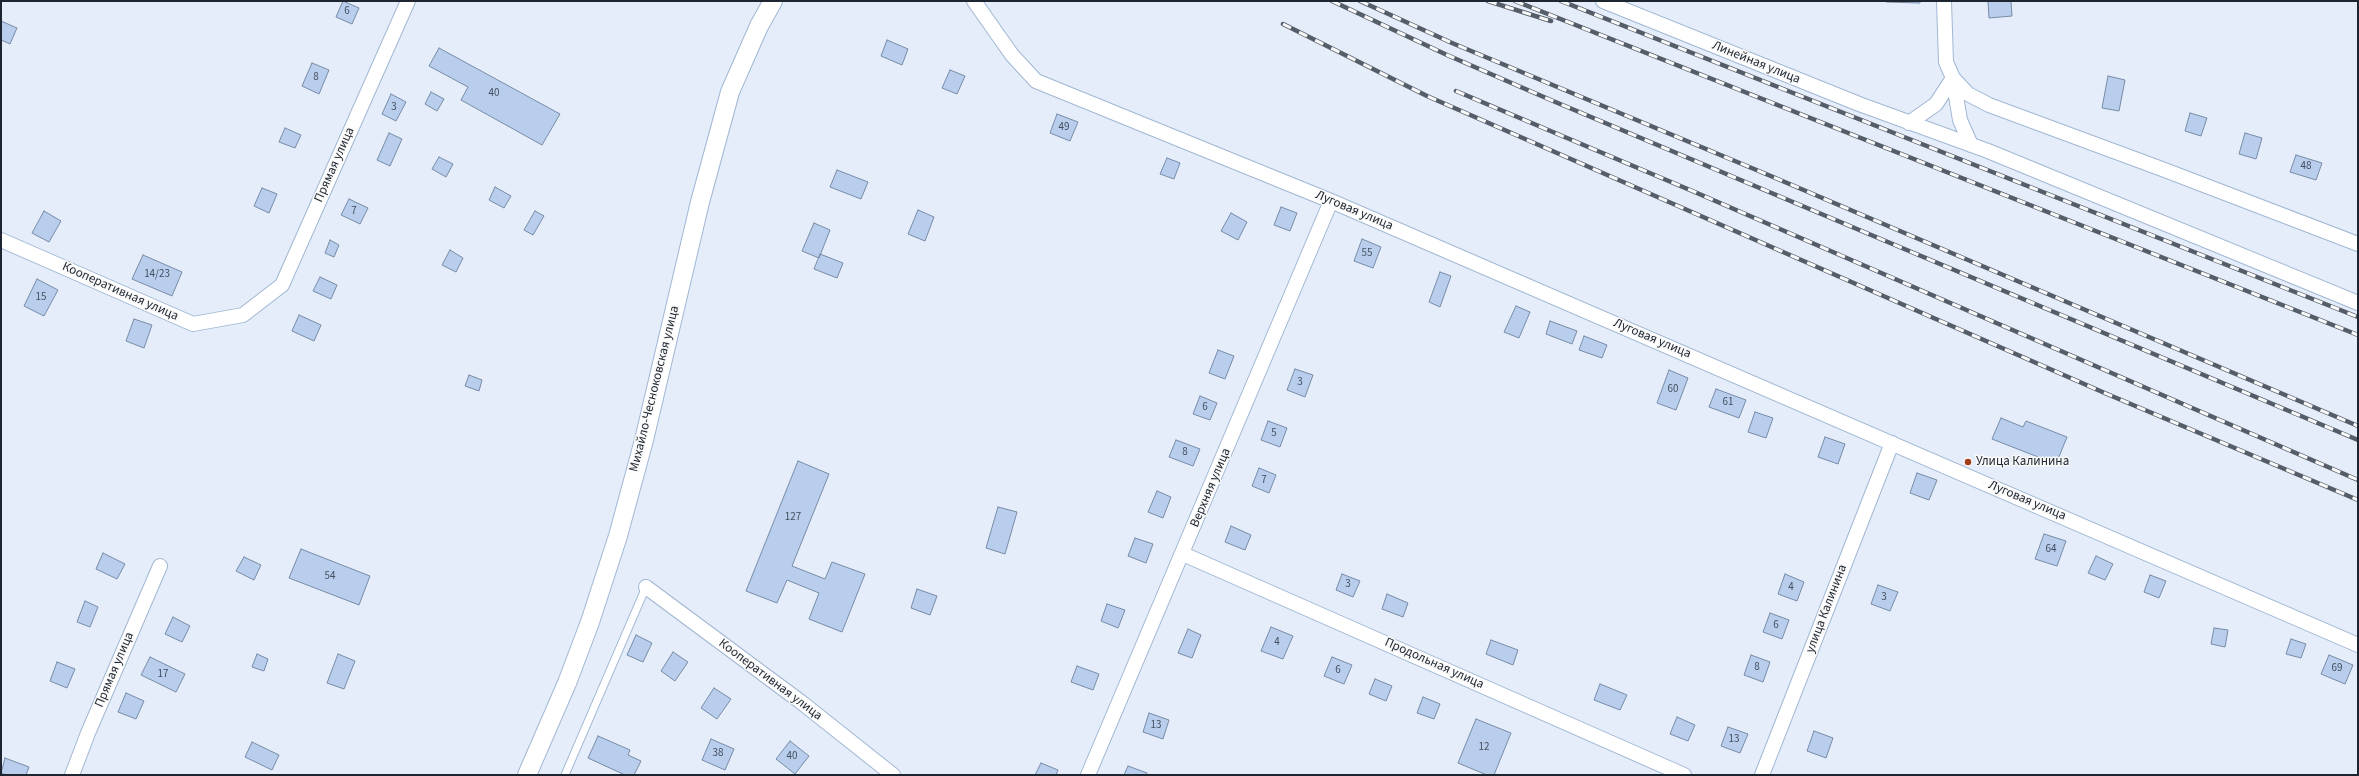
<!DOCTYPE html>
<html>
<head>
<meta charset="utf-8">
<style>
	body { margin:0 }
	#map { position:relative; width:2359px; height:776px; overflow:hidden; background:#e4edf9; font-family:"Source Sans 3",sans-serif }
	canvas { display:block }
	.frame { position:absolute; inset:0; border:2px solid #1d2530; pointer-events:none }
</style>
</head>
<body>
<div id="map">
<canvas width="2359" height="776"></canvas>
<div class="frame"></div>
</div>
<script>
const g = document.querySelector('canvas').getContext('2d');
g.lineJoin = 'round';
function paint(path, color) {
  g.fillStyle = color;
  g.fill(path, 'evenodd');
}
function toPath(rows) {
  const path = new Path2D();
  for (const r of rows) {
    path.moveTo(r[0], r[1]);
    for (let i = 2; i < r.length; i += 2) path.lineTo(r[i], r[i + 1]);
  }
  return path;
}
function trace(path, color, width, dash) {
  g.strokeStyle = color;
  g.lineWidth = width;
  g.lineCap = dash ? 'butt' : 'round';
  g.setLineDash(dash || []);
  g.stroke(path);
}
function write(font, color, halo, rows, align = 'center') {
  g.font = font + ' "Source Sans 3",sans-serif';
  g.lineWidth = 3;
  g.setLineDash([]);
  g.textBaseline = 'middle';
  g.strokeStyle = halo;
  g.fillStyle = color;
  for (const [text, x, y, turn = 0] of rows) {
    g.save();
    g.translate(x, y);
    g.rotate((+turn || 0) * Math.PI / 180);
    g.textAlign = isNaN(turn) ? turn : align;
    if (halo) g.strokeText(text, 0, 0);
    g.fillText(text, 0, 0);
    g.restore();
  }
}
const building = toPath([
	[343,1,359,8,352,24,336,17,343,1],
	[1886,1,1920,1,1920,3,1886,2,1886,1],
	[1988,1,2011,1,2012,16,1989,18,1988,1],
	[1,21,17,28,10,44,1,40,1,21],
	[887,40,908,49,902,65,881,56,887,40],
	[439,48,560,114,542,145,461,100,468,87,429,66,439,48],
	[312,63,329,70,319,94,302,86,312,63],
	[950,70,965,76,957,94,942,88,950,70],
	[2108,76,2125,80,2119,111,2102,108,2108,76],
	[431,92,444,99,437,111,425,104,431,92],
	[391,94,406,102,396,121,382,114,391,94],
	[2190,113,2207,118,2201,136,2185,131,2190,113],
	[1057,114,1078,122,1070,141,1050,133,1057,114],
	[285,128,301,135,295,148,279,142,285,128],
	[389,133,402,139,390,166,377,160,389,133],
	[2245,133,2262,138,2256,159,2239,154,2245,133],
	[2296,155,2322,163,2316,180,2290,172,2296,155],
	[439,157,453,164,446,177,432,169,439,157],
	[1167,158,1180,163,1174,179,1160,174,1167,158],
	[837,170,868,182,861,199,830,187,837,170],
	[495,187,511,196,504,208,489,200,495,187],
	[262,188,277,194,269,213,254,206,262,188],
	[349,199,368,208,360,224,341,215,349,199],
	[1281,207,1297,213,1290,231,1274,225,1281,207],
	[918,210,934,217,925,241,908,234,918,210],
	[44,211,61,221,49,242,32,233,44,211],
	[535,211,544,216,533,235,524,230,535,211],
	[1231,213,1247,222,1238,240,1221,231,1231,213],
	[814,223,830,230,819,258,802,251,814,223],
	[1362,239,1381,247,1373,268,1354,261,1362,239],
	[330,240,339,245,334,257,325,253,330,240],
	[450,250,463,258,456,272,442,265,450,250],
	[820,254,843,263,837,278,814,269,820,254],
	[143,255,182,272,172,296,132,279,143,255],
	[1440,272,1451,276,1440,307,1429,302,1440,272],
	[320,277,337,285,331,299,313,291,320,277],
	[37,279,58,290,44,316,24,306,37,279],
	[1516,306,1530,312,1519,338,1504,332,1516,306],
	[299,315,321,325,314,341,292,331,299,315],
	[134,319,152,325,144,348,126,341,134,319],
	[1550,321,1577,331,1572,344,1546,334,1550,321],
	[1584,336,1607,345,1602,358,1579,350,1584,336],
	[1218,350,1234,356,1225,379,1209,373,1218,350],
	[1295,369,1313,375,1305,397,1287,390,1295,369],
	[1669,370,1688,378,1676,410,1657,403,1669,370],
	[469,375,482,380,479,391,465,386,469,375],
	[1716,389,1746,400,1739,418,1709,407,1716,389],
	[1200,396,1217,403,1210,420,1193,414,1200,396],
	[1755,412,1773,418,1766,438,1748,432,1755,412],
	[2001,418,2023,427,2026,421,2067,437,2056,464,1992,439,2001,418],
	[1268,421,1287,428,1280,447,1261,440,1268,421],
	[1825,437,1845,444,1838,464,1818,457,1825,437],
	[1176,440,1200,449,1193,466,1169,457,1176,440],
	[798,461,829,474,792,566,825,579,832,562,865,574,842,632,809,619,819,593,787,580,777,603,746,591,798,461],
	[1259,468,1276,475,1269,493,1252,486,1259,468],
	[1917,473,1937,480,1929,500,1910,493,1917,473],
	[1157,491,1171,497,1163,518,1148,512,1157,491],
	[998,507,1017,512,1005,554,986,548,998,507],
	[1231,526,1251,535,1245,550,1225,542,1231,526],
	[2044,534,2066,541,2057,566,2035,559,2044,534],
	[1135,538,1153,544,1146,563,1128,556,1135,538],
	[301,549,370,576,359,605,289,578,301,549],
	[103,553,125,564,117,579,96,569,103,553],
	[2096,556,2113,564,2105,580,2088,573,2096,556],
	[244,557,261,565,254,580,236,571,244,557],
	[1342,574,1360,581,1353,597,1336,590,1342,574],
	[1785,574,1804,582,1797,601,1778,594,1785,574],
	[2150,575,2166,581,2159,598,2144,592,2150,575],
	[1878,585,1898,592,1890,611,1871,604,1878,585],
	[917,589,937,596,930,615,911,608,917,589],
	[1387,594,1408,603,1403,617,1382,609,1387,594],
	[85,601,98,607,90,627,77,622,85,601],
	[1107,604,1125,610,1118,628,1101,621,1107,604],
	[1770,613,1789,620,1782,639,1763,632,1770,613],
	[173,617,190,626,182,642,165,634,173,617],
	[1271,627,1293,636,1283,659,1261,651,1271,627],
	[2214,628,2228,630,2225,647,2211,644,2214,628],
	[1188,629,1201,635,1192,658,1178,653,1188,629],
	[636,635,652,643,643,662,627,655,636,635],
	[2291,639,2306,644,2301,658,2286,654,2291,639],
	[1491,640,1518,650,1513,665,1486,654,1491,640],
	[673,652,688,662,675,681,661,671,673,652],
	[257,654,268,659,264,671,252,667,257,654],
	[338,654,355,661,344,689,327,683,338,654],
	[1751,655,1770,662,1763,682,1744,675,1751,655],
	[2329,655,2353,665,2345,684,2321,674,2329,655],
	[150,657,185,674,176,692,141,675,150,657],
	[1332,657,1352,665,1344,684,1324,676,1332,657],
	[57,662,75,669,67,688,50,681,57,662],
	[1077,666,1099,674,1093,690,1071,682,1077,666],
	[1375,679,1392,686,1386,701,1369,694,1375,679],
	[1600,684,1627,695,1620,710,1594,700,1600,684],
	[714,688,731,699,717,719,701,708,714,688],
	[126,693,144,701,136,719,118,712,126,693],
	[1423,697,1440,704,1434,719,1417,713,1423,697],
	[1149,713,1169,720,1163,739,1143,732,1149,713],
	[1677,717,1695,725,1688,741,1670,734,1677,717],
	[1476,719,1511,733,1494,775,1487,775,1458,763,1476,719],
	[1728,727,1748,734,1740,753,1721,746,1728,727],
	[1814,731,1833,738,1826,758,1807,751,1814,731],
	[598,736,630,750,628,755,641,761,634,775,625,775,588,758,598,736],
	[711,739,734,749,725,770,702,760,711,739],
	[790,741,809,756,795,774,776,759,790,741],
	[252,742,279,755,272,770,245,757,252,742],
	[5,758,29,767,26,775,6,775,1,773,5,758],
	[1041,763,1058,770,1056,775,1035,775,1041,763],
	[1128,766,1147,773,1147,775,1124,775,1128,766]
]);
paint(building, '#b8ceec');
trace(building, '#778ba7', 1);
const service = toPath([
	[565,775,646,587]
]);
const minor = toPath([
	[974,1,1012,55,1036,81,1331,201,2358,645],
	[1603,1,1859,104,1988,151,2358,303],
	[1944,1,1946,62,1953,78,1968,94,1989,105,2162,169,2358,244],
	[1953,78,1960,120,1971,145],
	[1909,123,1936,104,1953,78],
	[1,240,193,324,243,315,282,285,408,1],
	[1183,554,1684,775],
	[646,587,801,702,893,775],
	[72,775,88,733,160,566],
	[1088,775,1331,201],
	[1762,775,1892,443]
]);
const tertiary = toPath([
	[527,775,567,683,590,622,618,536,644,440,700,202,730,92,759,26,773,1]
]);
trace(service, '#a1b7d4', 9);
trace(minor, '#a1b7d4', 16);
trace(tertiary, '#a1b7d4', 20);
trace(service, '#fff', 7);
trace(minor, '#fff', 14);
trace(tertiary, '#fff', 18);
const rail = toPath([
	[1332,1,1447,55,1553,101,2358,440],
	[1360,1,1452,43,1766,174,2358,426],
	[1488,1,1551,21],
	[1515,1,2358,335],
	[1561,1,2358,317],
	[1283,24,1427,96,2107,394,2358,500],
	[1456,91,1697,193,2358,480]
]);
trace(rail, '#545d68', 4.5);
trace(rail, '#f9f9f9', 3, [9]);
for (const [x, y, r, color] of [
	[1968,462,4,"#a43d1a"]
]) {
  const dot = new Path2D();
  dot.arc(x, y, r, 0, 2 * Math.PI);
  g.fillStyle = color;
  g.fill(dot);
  trace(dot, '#f9f9f9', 1.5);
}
write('11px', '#444f5f', null, [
	["6",347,12],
	["8",316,78],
	["40",494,94],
	["3",394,108],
	["49",1064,128],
	["48",2306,167],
	["7",354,212],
	["55",1367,254],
	["14/23",157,275],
	["15",41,298],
	["3",1300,383],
	["60",1673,390],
	["61",1728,403],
	["6",1205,408],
	["5",1274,434],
	["8",1185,453],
	["7",1264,481],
	["127",793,518],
	["64",2051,550],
	["54",330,577],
	["3",1348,585],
	["4",1791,588],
	["3",1884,598],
	["6",1776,626],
	["4",1277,643],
	["8",1757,668],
	["69",2337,669],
	["6",1338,671],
	["17",163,675],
	["13",1156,726],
	["13",1734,740],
	["12",1484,748],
	["38",718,754],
	["40",792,757]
]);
write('13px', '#1d2530', '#f9f9f9', [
	["Линейная улица",1756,63,22],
	["Прямая улица",335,165,-66],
	["Луговая улица",1354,211,23],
	["Кооперативная улица",120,292,24],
	["Луговая улица",1652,339,23],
	["Михайло-Чесноковская улица",655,389,-76],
	["Верхняя улица",1211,488,-67],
	["Луговая улица",2027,501,23],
	["улица Калинина",1827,609,-69],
	["Продольная улица",1434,664,24],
	["Прямая улица",115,670,-67],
	["Кооперативная улица",770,680,37]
]);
write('13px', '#1d2530', '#f9f9f9', [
	["Улица Калинина",1976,462]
], 'left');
</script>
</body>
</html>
